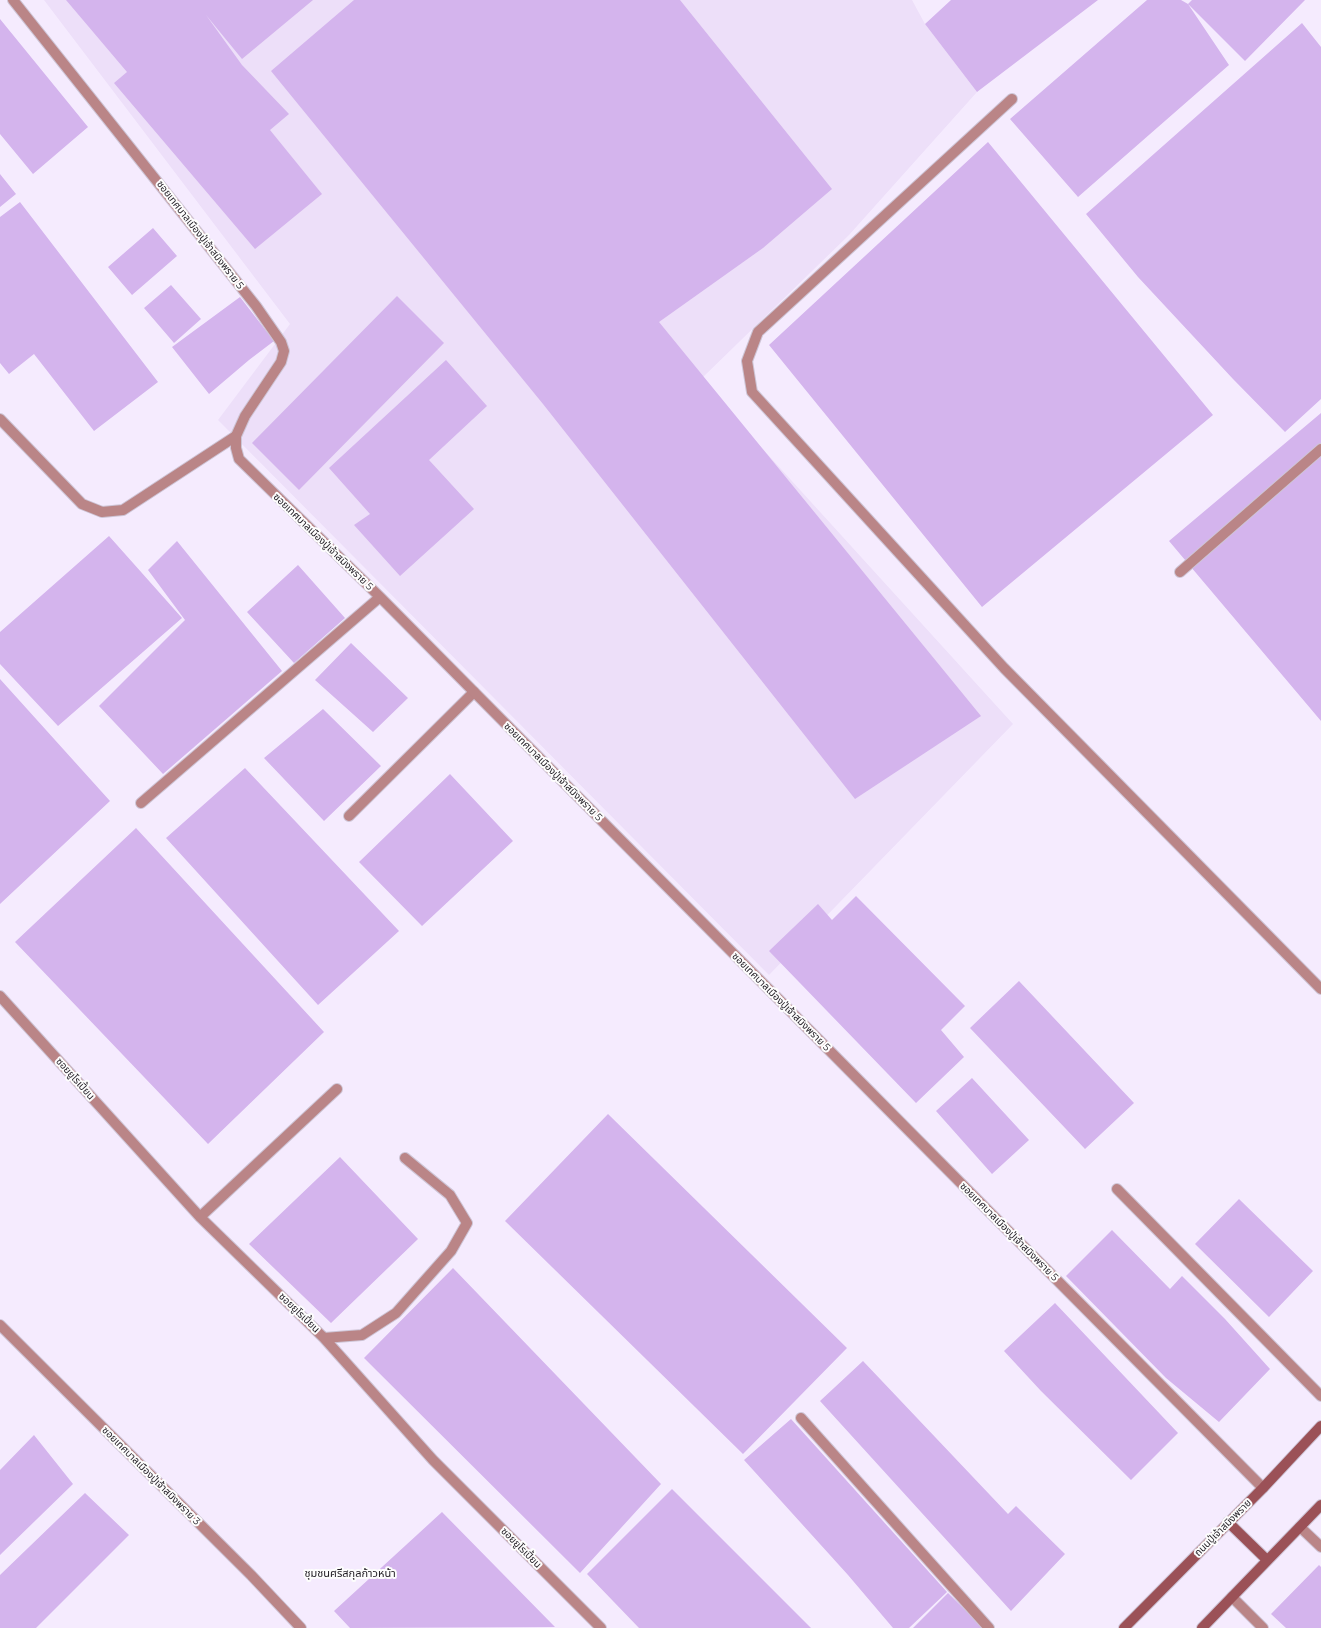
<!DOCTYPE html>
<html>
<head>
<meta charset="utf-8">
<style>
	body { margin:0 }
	canvas { display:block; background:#f5ebfe }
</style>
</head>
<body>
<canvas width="1321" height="1628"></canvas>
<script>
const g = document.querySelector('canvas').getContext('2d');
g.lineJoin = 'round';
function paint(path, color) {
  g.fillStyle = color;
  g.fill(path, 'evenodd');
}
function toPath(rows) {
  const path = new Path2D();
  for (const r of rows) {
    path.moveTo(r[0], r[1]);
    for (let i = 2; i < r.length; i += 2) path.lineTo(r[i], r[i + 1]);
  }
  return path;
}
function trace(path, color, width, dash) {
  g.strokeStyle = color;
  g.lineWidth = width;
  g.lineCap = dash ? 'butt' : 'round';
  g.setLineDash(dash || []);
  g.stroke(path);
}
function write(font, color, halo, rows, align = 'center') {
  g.font = font + ' Montserrat,"Noto Sans Thai",sans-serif';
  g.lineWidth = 4;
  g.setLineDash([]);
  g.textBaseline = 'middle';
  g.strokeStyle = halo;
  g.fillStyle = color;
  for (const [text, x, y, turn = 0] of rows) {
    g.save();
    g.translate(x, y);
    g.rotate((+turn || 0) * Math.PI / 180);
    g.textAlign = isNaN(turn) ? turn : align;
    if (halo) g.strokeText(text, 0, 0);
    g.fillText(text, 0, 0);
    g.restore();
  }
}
paint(toPath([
	[44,0,912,0,925,24,977,92,849,235,700,380,1013,724,769,975,218,420,290,324]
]), '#eddff9');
paint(toPath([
	[66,0,313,0,242,59,206,15,242,65,289,114,270,130,322,194,255,249,114,83,127,72],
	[354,0,680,0,832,189,763,248,659,322,981,716,855,799,543,404,271,71],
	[951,0,1098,0,977,92,925,24],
	[1147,0,1181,0,1188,4,1229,65,1078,197,1010,119],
	[1192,0,1305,0,1245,61,1188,4],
	[0,19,88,127,33,174,0,134],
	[1302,23,1321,47,1321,399,1285,432,1233,379,1138,277,1086,214],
	[988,142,1213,415,982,607,769,345],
	[0,174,16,194,0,207],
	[20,202,158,382,94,431,34,354,9,374,0,363,0,217],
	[153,228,177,256,132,295,108,267],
	[171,285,201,319,174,343,144,308],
	[397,296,444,343,299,490,252,443],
	[240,297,274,341,249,360,209,394,172,347],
	[446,360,487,406,429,460,474,509,400,576,354,525,370,514,329,468],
	[1321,413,1321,721,1169,541],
	[109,536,182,618,58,726,0,664,0,632],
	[177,541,282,671,163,774,99,706,185,620,148,570],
	[298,565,345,618,294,663,247,612],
	[351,643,408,698,373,732,315,680],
	[0,679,110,801,0,904],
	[323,709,381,766,324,821,264,758],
	[245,768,399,931,318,1005,166,838],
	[450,774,513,841,422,926,359,862],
	[136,828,324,1032,208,1144,15,942],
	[856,896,965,1006,941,1030,964,1057,916,1103,769,951,818,904,832,920],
	[1019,981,1134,1103,1085,1149,970,1028],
	[972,1078,1029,1140,992,1174,936,1111],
	[608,1114,847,1348,743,1454,505,1221],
	[340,1157,418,1239,331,1323,249,1244],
	[1239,1199,1313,1271,1269,1317,1195,1244],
	[1112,1230,1170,1289,1182,1276,1225,1319,1270,1369,1219,1422,1166,1378,1066,1276],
	[453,1268,661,1484,580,1573,364,1358],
	[1055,1303,1178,1433,1131,1480,1041,1391,1004,1351],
	[863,1361,1008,1514,1016,1506,1065,1554,1011,1611,820,1401],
	[791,1419,947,1592,909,1628,893,1628,848,1575,744,1460],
	[34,1435,73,1484,0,1555,0,1470],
	[672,1489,811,1628,639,1628,587,1574],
	[85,1493,129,1535,36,1628,0,1628,0,1575],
	[442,1512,555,1627,350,1628,334,1611],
	[1319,1565,1321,1567,1321,1628,1286,1628,1271,1614],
	[948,1593,984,1628,913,1628]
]), '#d4b4ed');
const lane = toPath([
	[1012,99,758,332,747,361,752,392,1004,668,1321,989],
	[0,419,82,504,102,512,123,510,236,436],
	[349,816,474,692],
	[0,996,200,1217,324,1338,433,1460,601,1628],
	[1117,1189,1321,1396],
	[200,1217,337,1089],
	[324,1338,362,1335,396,1313,451,1251,467,1223,450,1195,405,1158]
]);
const street = toPath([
	[13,0,256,306,281,342,284,351,281,362,245,416,236,436,236,448,239,459,380,597,1263,1488],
	[1180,572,1321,449],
	[141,803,380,597],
	[0,1325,251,1575,301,1628],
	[801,1418,989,1628],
	[1300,1527,1321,1547],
	[1232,1597,1263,1628]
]);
const secondary = toPath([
	[1228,1522,1267,1560],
	[1124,1628,1263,1488,1321,1426],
	[1202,1628,1321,1505]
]);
trace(lane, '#cec5d6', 12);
trace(street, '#cec5d6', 12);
trace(secondary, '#cec5d6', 12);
trace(lane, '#ba8587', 10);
trace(street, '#ba8587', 10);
trace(secondary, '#9b5157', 10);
write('10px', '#1e1a21', '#fdfdfd', [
	["ซอยเทศบาลเมืองปู่เจ้าสมิงพราย 5",200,235,52],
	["ซอยเทศบาลเมืองปู่เจ้าสมิงพราย 5",323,542,44],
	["ซอยเทศบาลเมืองปู่เจ้าสมิงพราย 5",553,772,45],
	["ซอยเทศบาลเมืองปู่เจ้าสมิงพราย 5",781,1002,45],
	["ซอยยูโรเปี้ยน",75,1079,48],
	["ซอยเทศบาลเมืองปู่เจ้าสมิงพราย 5",1009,1232,45],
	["ซอยยูโรเปี้ยน",299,1313,44],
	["ซอยเทศบาลเมืองปู่เจ้าสมิงพราย 3",151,1476,45],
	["ถนนปู่เจ้าสมิงพราย",1223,1528,-45],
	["ซอยยูโรเปี้ยน",521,1548,45]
]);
write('11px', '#1e1a21', '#fdfdfd', [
	["ชุมชนศรีสกุลก้าวหน้า",350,1574]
]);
</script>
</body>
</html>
